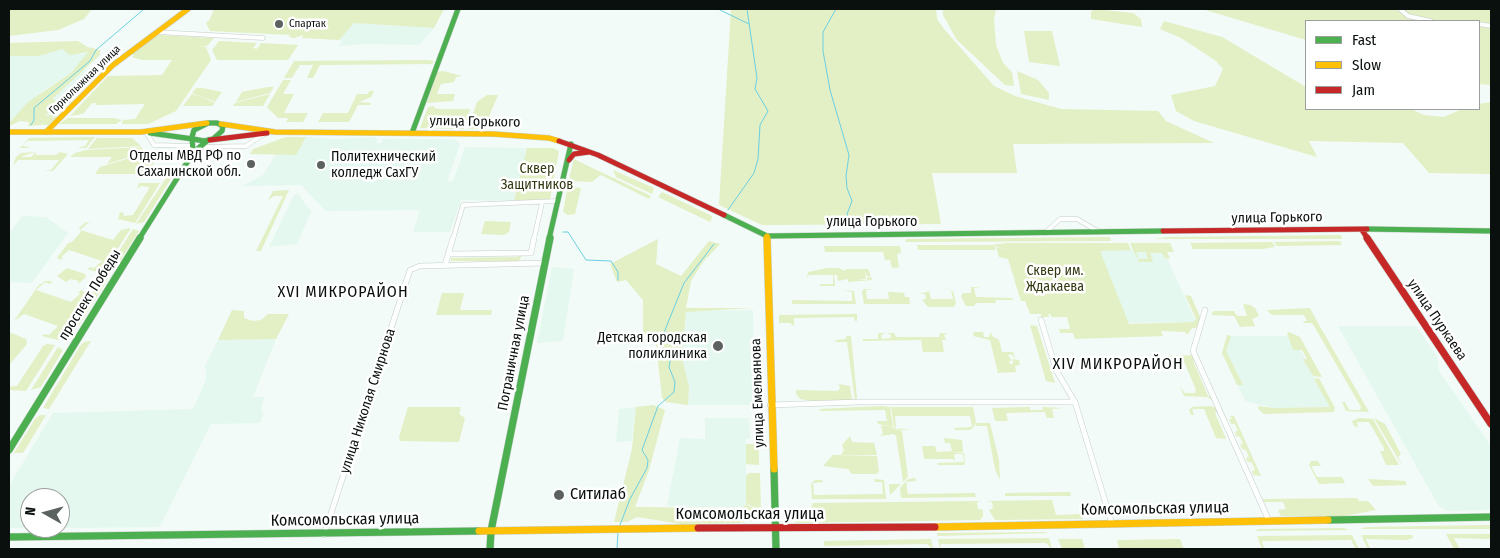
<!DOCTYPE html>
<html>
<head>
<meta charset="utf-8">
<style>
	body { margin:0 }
	#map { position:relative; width:1500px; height:558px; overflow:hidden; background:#f2fbf7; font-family:"Fira Sans Condensed",sans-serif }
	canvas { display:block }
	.frame { position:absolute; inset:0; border:10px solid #09100d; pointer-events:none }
	.legend { position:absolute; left:1305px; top:20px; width:175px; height:90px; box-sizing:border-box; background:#fff; border:1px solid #9d9f9e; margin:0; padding:6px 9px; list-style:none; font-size:15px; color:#09100d }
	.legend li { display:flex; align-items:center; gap:10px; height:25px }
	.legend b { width:25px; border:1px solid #9d9f9e }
	.north { position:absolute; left:20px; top:488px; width:50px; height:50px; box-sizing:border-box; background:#fff; border:1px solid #9d9f9e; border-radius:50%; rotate:277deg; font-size:14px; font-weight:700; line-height:20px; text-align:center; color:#09100d }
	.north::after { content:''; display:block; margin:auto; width:18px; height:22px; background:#5b625f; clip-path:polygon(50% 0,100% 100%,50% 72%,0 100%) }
</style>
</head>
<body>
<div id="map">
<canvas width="1500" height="558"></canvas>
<div class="frame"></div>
<ul class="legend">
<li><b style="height:6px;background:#4caf50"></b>Fast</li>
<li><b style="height:6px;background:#ffc107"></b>Slow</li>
<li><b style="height:6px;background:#c62828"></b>Jam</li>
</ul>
<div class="north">N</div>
</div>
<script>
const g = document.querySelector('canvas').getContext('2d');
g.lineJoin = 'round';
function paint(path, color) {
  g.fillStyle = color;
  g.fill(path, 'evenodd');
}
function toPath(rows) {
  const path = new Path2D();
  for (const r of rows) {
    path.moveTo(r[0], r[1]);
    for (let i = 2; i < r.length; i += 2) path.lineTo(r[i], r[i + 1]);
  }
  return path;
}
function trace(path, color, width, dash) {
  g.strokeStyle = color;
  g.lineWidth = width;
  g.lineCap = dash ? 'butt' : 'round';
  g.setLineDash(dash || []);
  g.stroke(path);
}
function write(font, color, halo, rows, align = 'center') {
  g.font = font + ' "Fira Sans Condensed",sans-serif';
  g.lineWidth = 5;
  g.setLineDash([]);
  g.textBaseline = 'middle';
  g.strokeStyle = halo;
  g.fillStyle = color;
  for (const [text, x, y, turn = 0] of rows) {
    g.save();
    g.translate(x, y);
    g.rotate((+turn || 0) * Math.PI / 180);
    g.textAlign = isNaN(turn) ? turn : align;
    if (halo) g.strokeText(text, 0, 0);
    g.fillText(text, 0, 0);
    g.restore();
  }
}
paint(toPath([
	[354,23,434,28,419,45,368,44,339,46,342,41,339,40],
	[62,49,81,54,89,52,71,73,40,93,9,123,9,56,39,56],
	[89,68,105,69,64,109,50,116,45,116,45,106,79,72],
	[306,137,335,139,375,137,377,139,377,143,381,143,383,139,455,139,460,144,447,182,453,181,465,147,527,148,514,201,461,200,450,232,413,232,420,210,326,211,301,185,242,186,263,175,276,154,296,155],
	[298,193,308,208,312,210,297,244,269,247,294,195],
	[22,216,46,217,68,233,32,283,9,282,9,234],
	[1163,249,1196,322,1127,323,1099,250],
	[552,267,574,269,563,341,537,343],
	[753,310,754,405,688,405,689,387,682,358,686,311],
	[1338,326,1416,326,1420,331,1437,356,1439,371,1491,446,1491,510,1447,511,1438,505],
	[1229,336,1293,336,1330,407,1274,408,1245,401,1223,354],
	[276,339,253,397,264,397,261,412,264,413,260,423,211,424,160,527,60,528,60,498,30,498,30,528,53,528,9,528,9,486,53,413,193,409,206,380,206,370,204,368,218,340],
	[636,407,632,441,616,442,619,409],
	[705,418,749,418,750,438,746,439,746,503,742,508,667,506,680,438,705,439]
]), '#e4f8ef');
paint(toPath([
	[9,9,92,9,84,19,58,30,9,36],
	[214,9,444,9,434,28,354,23,339,40,302,38,303,35,294,38,289,37,290,35,210,31,206,23,210,19],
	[731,9,936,9,937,19,944,29,994,86,1015,96,1061,109,1158,111,1166,121,1214,143,1013,144,1017,173,932,173,941,224,762,225,719,205],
	[943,9,996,9,994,20,996,45,1003,63,1012,72,1014,86,1005,85,957,40,943,15],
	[1094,9,1133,13,1141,19,1142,27,1091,19,1091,12],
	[1202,9,1491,9,1491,85,1479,84,1479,21,1306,21,1306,40],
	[1164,21,1222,37,1306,87,1306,109,1411,109,1424,115,1444,117,1462,109,1479,109,1479,104,1491,102,1491,174,1429,173,1403,143,1309,141,1317,157,1194,121,1176,111,1171,95,1215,86,1223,69,1216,61,1181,38,1160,29],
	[1024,31,1052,31,1060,66,1029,62],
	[160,35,214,38,207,46,200,46,206,47,211,60,176,111,148,124,122,124,123,120,135,119,145,104,96,105,97,103,92,103,83,114,70,116,108,76,162,75,172,60,142,60,132,57,134,55,132,54,153,37],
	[78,41,87,47,100,50,100,55,52,99,56,100,53,104,57,104,45,116,55,114,57,117,48,125,42,125,45,122,41,125,28,126,29,122,20,121,9,126,9,123,28,102,71,73,88,52,70,55,62,49,39,56,9,56,9,43],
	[219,41,257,43,253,48,257,49,261,43,298,45,288,60,217,60,212,50],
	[294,61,427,60,434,61,432,64,320,65,313,78,307,78,313,65,300,65,292,78,284,78],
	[443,71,462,76,456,77,454,82,441,84,437,94,455,94,453,101,427,103,437,72],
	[1017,71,1038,80,1049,93,1049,100,1021,94],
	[283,80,291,80,283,94,294,94,284,113,308,113,303,122,286,122,288,118,278,118,267,107],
	[268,87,274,87,270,93,236,102,242,92],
	[196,88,202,88,222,92,215,102,213,101,192,93],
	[369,91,374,91,371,97,359,102,371,103,370,105,358,105,349,122,318,122,323,113,348,113,357,94,368,94],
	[192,94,199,96,215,103,212,106,183,106],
	[270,94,263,106,233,106,235,103],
	[487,95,498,95,487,121,492,122,489,128,468,129,477,102],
	[434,106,434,108,440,109,470,109,464,129,420,128,428,107],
	[68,118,114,118,122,120,116,124,59,124],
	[95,137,86,148,77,148,85,146,89,140,27,141,22,146,29,147,28,148,20,148,29,138],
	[286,137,306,137,296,155,250,154,253,149],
	[97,138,132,138,141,146,88,149],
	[141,147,144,150,139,154,107,164,112,157,70,157,75,153,87,150],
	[527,148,553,148,559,151,550,199,514,201],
	[35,152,20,157,31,157,36,152,36,155,56,155,60,152,68,154,53,171,44,171,51,170,59,160,18,160,13,166,16,157,21,153],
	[140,155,158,156,150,169,169,169,167,173,158,174,95,174,100,167],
	[574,159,582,163,651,196,649,199,601,175,592,182,571,181,569,179],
	[172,169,175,169,170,177,171,179,144,222,136,224],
	[613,170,654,188,652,194,616,177],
	[139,183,160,183,135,223,118,219,120,212,124,213,123,216,133,215,150,187,141,186,137,189],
	[571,187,581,188,575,214,568,215,563,212,567,190],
	[289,190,261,251,256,251,283,196,274,196,268,200,273,191],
	[662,192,712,216,712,218,710,222,658,197],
	[485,221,511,222,509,232,504,235,481,234],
	[86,222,92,223,88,223,80,230,113,240,121,230,131,228,102,273,87,269,90,267,94,268,102,261,69,250,61,257,63,258,61,260,57,258,68,243,72,242,81,232,79,228],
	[133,229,139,231,115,269,105,273],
	[1341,235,1342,239,1154,239,1167,237],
	[1110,237,1111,241,905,242,907,239],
	[658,239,656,264,681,276,709,241,720,244,703,262,691,281,686,308,753,308,686,312,682,358,689,387,688,405,666,402,662,398,656,343,643,340,643,300,626,280,617,282,610,264],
	[1340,241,1342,245,1277,246,1274,242],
	[1272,242,1275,246,1274,247,1262,249,1193,249,1190,243],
	[1006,243,1128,243,1131,250,1100,251,1129,324,1194,322,1196,319,1185,295,1191,296,1201,319,1196,328,1192,328,1187,335,1185,332,1161,331,1163,336,1075,339,1073,333,1060,333,1059,329,1070,329,1067,317,1052,317,1050,314,1048,314,1049,317,1040,317,1042,314,1030,314,1025,301,1021,301,1014,279,1018,278,1014,278,1008,259,999,257,996,247,1008,250,992,245],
	[1130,243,1170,243,1174,252,1167,252,1170,259,1165,258,1162,253,1150,253,1153,262,1139,262,1138,259,1148,259,1146,252,1136,252,1138,258,1137,258],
	[990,245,995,246,995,250,918,250,917,245],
	[824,246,900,246,901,253,897,254,899,267,901,267,892,268,890,260,885,260,883,252,825,252],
	[519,254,522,254,519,261,451,261,451,258,518,257],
	[67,268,85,274,86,277,78,284,79,281,71,279,66,282,57,276],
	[827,268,838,268,846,271,846,269,868,269,871,276,867,276,865,271,866,279,856,279,867,280,867,277,871,277,872,280,848,282,848,279,838,281,837,275,834,275,835,286,820,286,820,284,833,284,833,275,809,275,807,278,808,272],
	[102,278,107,281,78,327,71,327],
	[45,281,52,281,50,284,45,282,36,290,71,302,80,294,78,293,81,290,88,294,58,340,42,336,45,334,49,335,58,326,24,314,14,321,38,286],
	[971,287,981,287,974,288,976,297,1012,298,1013,300,995,300,996,303,976,303,974,306,966,306,961,296,963,293,971,293],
	[864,289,874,289,866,290,867,299,889,299,888,292,904,293,905,297,909,297,910,304,864,304,862,292],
	[946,289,953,291,956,303,954,307,928,307,922,300,926,299,925,294,920,294,929,291,931,299,953,299,951,290],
	[843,290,854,291,856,304,792,304,792,300,852,301,852,292],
	[442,293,464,293,460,310,492,310,491,315,436,315],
	[1243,304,1250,305,1255,308,1259,316,1252,319,1255,326,1240,327,1234,316,1211,315,1214,311,1234,311,1237,316,1247,316],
	[1310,308,1318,323,1369,412,1346,411,1342,402,1345,402,1349,410,1360,410,1361,407,1314,326,1312,323,1304,323,1303,321,1307,321,1304,315,1272,315,1267,310],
	[232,310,244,311,244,318,253,321,261,320,268,314,289,314,276,339,218,340],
	[857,314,857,321,855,321,854,317,794,318,794,326,790,323,779,323,779,315],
	[1030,325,1037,326,1055,383,1046,381],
	[9,332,26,339,27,344,9,365],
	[974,332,983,332,984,337,989,337,991,332,992,336,999,340,1002,352,1013,352,1015,358,1011,354,1008,355,1012,361,1009,361,1010,364,1013,364,1013,359,1019,360,1020,365,1015,366,1016,372,998,373,990,340,973,336],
	[1289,332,1300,337,1322,377,1313,376,1303,359,1307,359,1302,350,1293,350,1287,333],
	[878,333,885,333,881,335,882,339,891,338,891,335,887,333,894,333,896,337,939,337,940,333,948,334,944,335,946,340,942,340,944,352,923,352,921,340,863,341,863,339,878,339],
	[1227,335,1231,336,1226,351,1243,385,1237,385,1222,353],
	[846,336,851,336,857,398,855,400,847,342,835,342,836,340,846,339],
	[91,341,49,409,43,408,80,346,84,342],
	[47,344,55,345,26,391,9,390,9,387,17,386,43,346],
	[58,347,63,350,41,387,31,390],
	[1193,355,1195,360,1193,361,1208,396,1213,398,1213,401,1207,397,1184,396,1180,387,1185,393,1195,393,1196,390,1183,359,1180,356,1171,357,1171,359,1168,357,1170,356],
	[1319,378,1335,408,1334,412,1264,414,1259,410,1258,406,1274,408,1330,407,1314,379],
	[839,384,850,386,852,400,811,401,800,399,796,394,796,390,837,391,840,389],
	[653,405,665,410,649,470,635,507,742,508,746,504,761,512,760,519,738,523,681,524,637,517,627,522,614,522,632,449,636,407],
	[881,406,890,407,893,427,878,424,877,421,887,421,885,410,821,411,819,409],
	[1210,406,1217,408,1218,411,1215,413,1226,439,1216,438,1204,409,1192,409,1194,415,1191,415,1189,410,1192,407],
	[408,407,461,407,459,414,465,418,459,442,400,441,399,437],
	[891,407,973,407,976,422,973,428,970,430,955,430,954,428,972,427,970,416,895,416,896,428,911,430,901,430,894,427],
	[1030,407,1030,410,1043,410,1042,407,1063,408,1052,409,1054,418,1047,418,1045,412,1006,413,1008,421,995,421,992,408],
	[40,415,46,415,23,453,14,453,35,419],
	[1230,416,1234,416,1261,476,1253,475,1252,471,1255,470,1252,463,1247,461,1246,458,1249,457,1246,450,1242,449,1240,445,1243,444,1240,437,1236,436,1235,432,1238,431,1235,424,1231,424,1229,419,1232,419],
	[1359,418,1373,419,1399,465,1386,465,1380,451,1384,451,1384,448,1369,422,1357,422,1358,427,1354,426,1352,421],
	[1374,418,1385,424,1401,454,1398,457,1404,469],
	[977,423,990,423,999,460,1000,480,995,469,987,426,975,426],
	[886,425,902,431,908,477,890,495,889,484,901,484,903,481,896,436,894,434,880,436,883,433,881,426],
	[850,436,852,442,874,443,877,455,841,455,844,450,842,445],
	[944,438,962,440,963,452,951,452,964,453,965,462,964,465,938,465,937,463,964,462,963,454,954,454,955,461,953,459,924,459,922,446,935,446,937,452,952,451,950,443,945,443],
	[746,444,759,444,759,465,746,464],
	[833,455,877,456,879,472,876,474,852,474,848,469,823,466],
	[1311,461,1318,461,1321,466,1311,466,1317,477,1342,477,1345,483,1319,484,1309,465],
	[749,473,760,473,761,511,746,503,746,476],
	[915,478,916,481,906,482,908,494,975,493,976,497,901,498,900,488,908,479],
	[874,479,884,480,886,499,812,499,811,484,815,480,822,480,823,482,813,483,814,495,883,494,882,482,875,482],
	[1368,479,1405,481,1407,485,1373,486],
	[1070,492,1071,496,1005,496,1005,493],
	[1357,498,1359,501,1368,501,1376,510,1344,516,1281,516,1278,510,1286,509,1283,502,1264,502,1263,499],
	[1052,500,1056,515,1081,514,1083,519,995,520,989,510,993,508,992,502,987,501],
	[981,501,977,502,978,509,983,510,983,516,980,520,795,523,797,513,809,513,813,503],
	[1491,525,1491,529,1360,529,1367,527],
	[1344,528,1349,530,1256,531,1258,529],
	[1045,532,1048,533,938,536,937,533],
	[1446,534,1491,534,1491,539,1454,538,1460,549,1454,549],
	[1352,535,1359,549,1356,549,1351,540,1262,541,1264,549,1262,549,1257,536],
	[1361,535,1412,535,1413,538,1406,540,1366,539,1370,549,1368,549],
	[1049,538,1052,549,1046,543,941,544,940,549,938,539],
	[931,539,933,549,927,544,824,546,824,541],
	[1058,539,1082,539,1085,549,1062,549],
	[1180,539,1184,549,1116,549,1119,548,1117,540]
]), '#e3efc4');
trace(toPath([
	[704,9,710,9],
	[718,9,749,24],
	[836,9,823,32,823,51,830,90,849,155,846,176,847,188,852,201,847,214,851,229],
	[31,125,34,120,34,108,90,61,96,50,144,9],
	[728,210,754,173,758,159,760,125,768,111,755,89,757,78,747,9],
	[563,232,568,232,586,260,611,261,618,272,618,280],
	[620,525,630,499,647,468,648,460,642,450,658,406,674,392,675,382,669,367,671,357,660,351,663,335,684,283,714,244],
	[617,549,618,532]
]), '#6ad0e3', 1);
const streetFar1 = toPath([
	[1400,9,1408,16,1431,21],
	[1479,24,1491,26],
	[157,32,263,38],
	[146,132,154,145,193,146],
	[201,147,246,146,264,134],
	[1045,233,1060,219,1077,219,1099,232],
	[453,239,463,205,557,201],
	[534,239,542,203]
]);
const street = toPath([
	[448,254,531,253,534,238],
	[445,265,453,238],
	[1205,310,1193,351,1269,521],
	[1041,320,1056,370,1075,402,1112,524],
	[770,405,859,402,1075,402],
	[324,535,410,270,420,266,545,263]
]);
const fastFar1 = toPath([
	[150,133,193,139],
	[412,133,458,9],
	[193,139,204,141,213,139,222,131,223,126,217,123,208,123,194,130,192,137,193,153],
	[724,215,767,236,1163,231],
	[1367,229,1491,231],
	[139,239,193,153,208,140],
	[549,239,571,144]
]);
const fast = toPath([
	[9,450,140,238],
	[774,469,776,549],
	[1328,520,1491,517],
	[9,537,479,531],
	[490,549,491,531,550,238]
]);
const slowFar1 = toPath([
	[221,124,275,132,493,134,549,138,559,141],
	[9,132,141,132,207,123],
	[46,132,113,65,188,9],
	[767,236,767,239]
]);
const slow = toPath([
	[767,238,774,469],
	[935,527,1328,520],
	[479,531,698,528]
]);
const jamFar1 = toPath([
	[210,140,267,133],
	[559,141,598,155,724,215],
	[569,160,574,154,589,152],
	[1362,230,1368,239],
	[1163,231,1367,229]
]);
const jam = toPath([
	[1367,238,1491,424],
	[698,528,935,527]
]);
trace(streetFar1, '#c5cdc9', 5);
trace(street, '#c5cdc9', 6);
trace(fastFar1, '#c5cdc9', 6);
trace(fast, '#c5cdc9', 8);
trace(slowFar1, '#c5cdc9', 6);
trace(slow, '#c5cdc9', 8);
trace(jamFar1, '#c5cdc9', 6);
trace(jam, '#c5cdc9', 8);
trace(streetFar1, '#fdfefe', 4);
trace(street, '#fdfefe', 5);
trace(fastFar1, '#4caf50', 5);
trace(fast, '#4caf50', 7);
trace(slowFar1, '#ffc107', 5);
trace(slow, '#ffc107', 7);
trace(jamFar1, '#c62828', 5);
trace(jam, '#c62828', 7);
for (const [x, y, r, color] of [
	[279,24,5,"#5b625f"],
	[251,164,5,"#5b625f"],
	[321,165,5,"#5b625f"],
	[718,346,6,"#5b625f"],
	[559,495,6,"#5b625f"]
]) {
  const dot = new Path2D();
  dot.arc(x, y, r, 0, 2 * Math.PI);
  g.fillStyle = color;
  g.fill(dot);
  trace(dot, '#fff', 2);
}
write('11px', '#09100d', '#fff', [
	["Спартак",289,24]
], 'left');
write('11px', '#09100d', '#fff', [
	["Горнолыжная улица",85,80,-44]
]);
write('14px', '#09100d', '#fff', [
	["улица Горького",475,122,1],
	["улица Горького",1277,218,-1],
	["улица Горького",872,222],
	["проспект Победы",90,295,-58],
	["улица Пуркаева",1437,320,56],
	["Пограничная улица",514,353,-79],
	["улица Емельянова",758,393,-92],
	["улица Николая Смирнова",368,401,-72]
]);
write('14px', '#09100d', '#fff', [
	["Отделы МВД РФ по",241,156],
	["Сахалинской обл.",241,172],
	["Политехнический",331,157,"left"],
	["колледж СахГУ",331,173,"left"],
	["Детская городская",707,338],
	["поликлиника",707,354]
], 'right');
write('14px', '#323810', '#fff', [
	["Сквер",537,169],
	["Защитников",537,185],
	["Сквер им.",1055,271],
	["Ждакаева",1055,287]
]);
g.letterSpacing = '1px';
write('16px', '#09100d', '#fff', [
	["XVI МИКРОРАЙОН",343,293],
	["XIV МИКРОРАЙОН",1118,365]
]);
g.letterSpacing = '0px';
write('16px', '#09100d', '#fff', [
	["Ситилаб",570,495]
], 'left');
write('16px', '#09100d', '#fff', [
	["Комсомольская улица",1155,509,-1],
	["Комсомольская улица",750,515],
	["Комсомольская улица",345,520,-1]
]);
</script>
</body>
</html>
